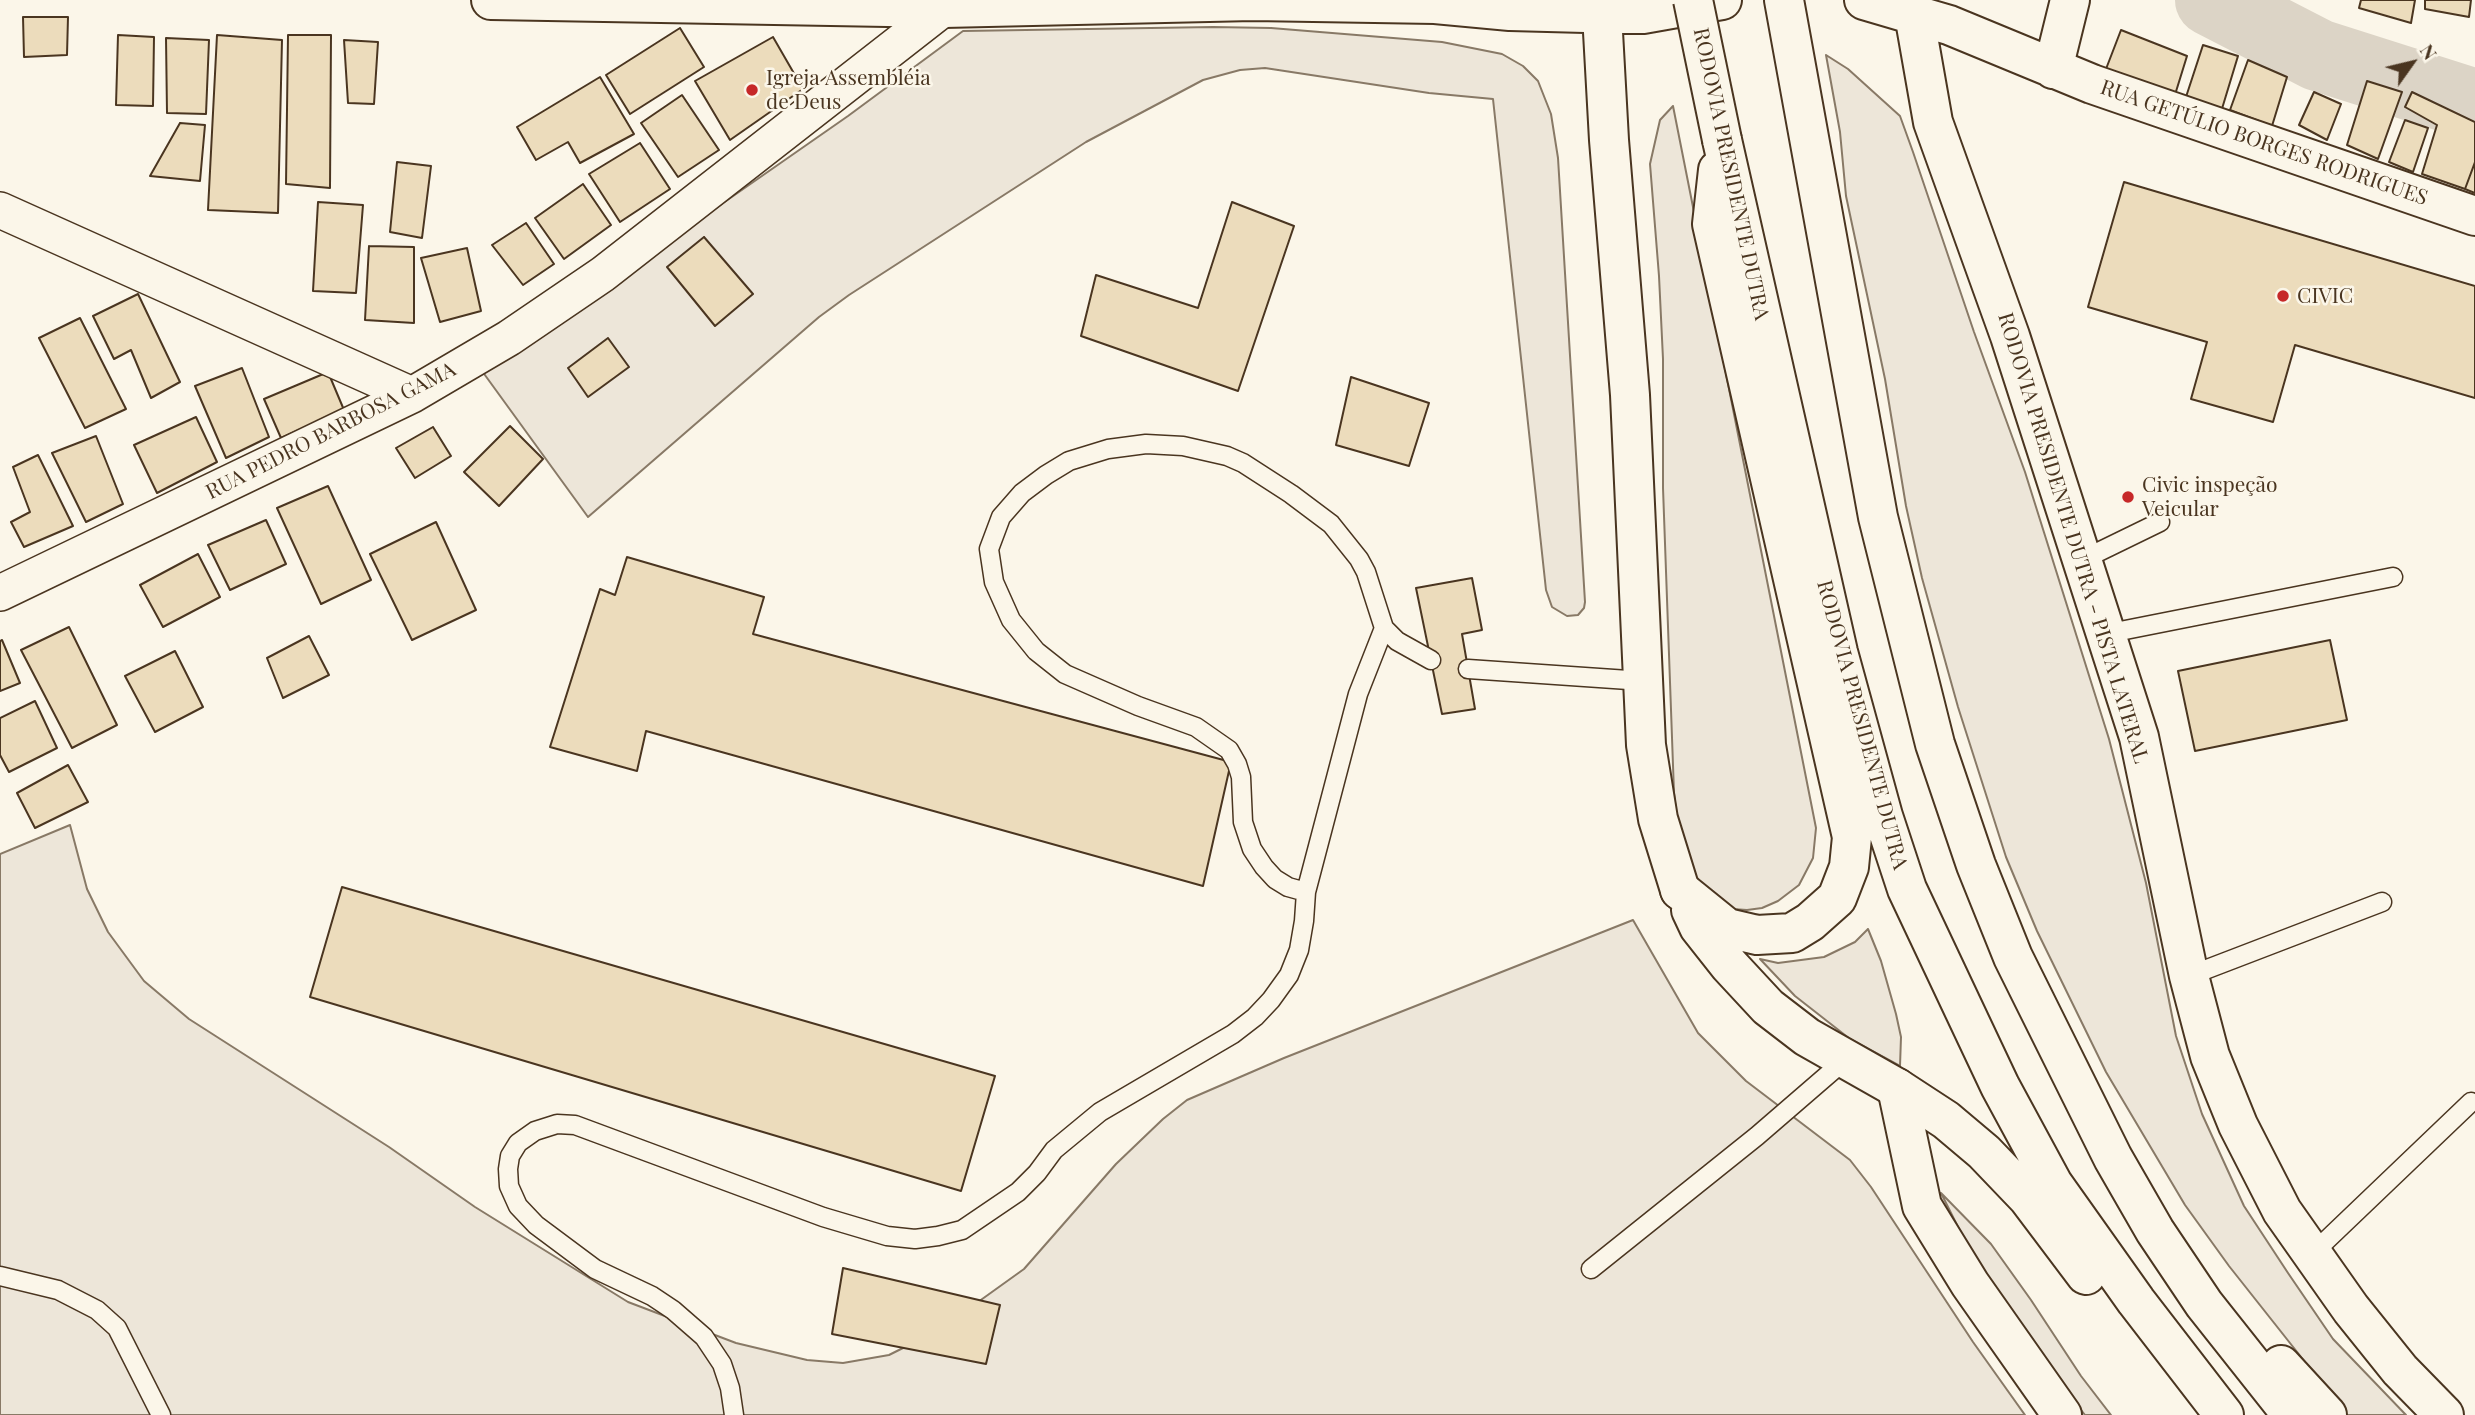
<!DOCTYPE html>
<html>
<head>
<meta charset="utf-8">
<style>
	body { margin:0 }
	#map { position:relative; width:2475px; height:1415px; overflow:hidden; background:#fbf6e9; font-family:"Playfair Display",serif }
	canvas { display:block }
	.north { position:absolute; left:2377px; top:28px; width:70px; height:70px; -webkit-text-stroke:5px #fbf6e9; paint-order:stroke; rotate:56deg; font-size:19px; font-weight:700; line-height:28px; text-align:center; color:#4a3520 }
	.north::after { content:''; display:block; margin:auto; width:24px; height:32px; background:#4a3520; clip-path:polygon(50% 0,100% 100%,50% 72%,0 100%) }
</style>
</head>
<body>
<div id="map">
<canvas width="2475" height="1415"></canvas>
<div class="north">N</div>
</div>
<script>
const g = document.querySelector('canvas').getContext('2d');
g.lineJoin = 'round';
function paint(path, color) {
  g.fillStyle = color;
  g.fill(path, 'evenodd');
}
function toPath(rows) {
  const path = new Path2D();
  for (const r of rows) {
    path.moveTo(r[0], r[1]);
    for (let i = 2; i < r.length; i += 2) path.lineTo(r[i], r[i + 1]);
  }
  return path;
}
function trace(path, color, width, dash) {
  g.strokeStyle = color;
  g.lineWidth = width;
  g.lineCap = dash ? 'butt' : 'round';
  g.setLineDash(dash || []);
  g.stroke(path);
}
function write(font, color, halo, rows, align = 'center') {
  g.font = font + ' "Playfair Display",serif';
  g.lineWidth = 5;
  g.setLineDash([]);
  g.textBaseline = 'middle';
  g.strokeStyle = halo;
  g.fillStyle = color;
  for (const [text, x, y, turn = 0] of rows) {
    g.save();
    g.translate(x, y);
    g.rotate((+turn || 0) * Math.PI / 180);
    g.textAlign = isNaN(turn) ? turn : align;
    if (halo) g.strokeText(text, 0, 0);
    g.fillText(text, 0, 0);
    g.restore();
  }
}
const green = toPath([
	[1213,27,1271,28,1442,42,1502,54,1523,66,1538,81,1551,114,1558,158,1585,602,1584,608,1578,615,1567,616,1552,607,1546,590,1493,99,1429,93,1265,68,1240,70,1203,80,1086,142,849,295,819,317,588,517,482,371,848,116,963,31,1213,27],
	[1826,55,1848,69,1900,116,1913,152,1974,332,2025,472,2109,739,2146,883,2176,1036,2202,1114,2244,1206,2288,1273,2333,1339,2406,1415,2347,1415,2229,1266,2185,1205,2106,1072,2037,931,2006,857,1958,707,1922,578,1906,506,1885,379,1846,196,1840,132,1826,55],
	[1673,106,1816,828,1813,858,1799,885,1778,901,1762,908,1747,910,1732,909,1695,878,1677,820,1674,793,1663,488,1663,359,1659,276,1650,164,1660,120,1673,106],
	[70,825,87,889,108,932,144,981,189,1019,389,1147,475,1207,628,1302,736,1343,807,1360,843,1363,889,1355,939,1330,1024,1269,1116,1164,1163,1119,1187,1100,1284,1058,1633,920,1698,1033,1746,1081,1850,1160,1871,1187,1973,1342,2025,1415,0,1415,0,854,70,825],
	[1868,929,1881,961,1896,1014,1901,1037,1900,1066,1850,1039,1795,996,1760,959,1778,963,1824,957,1855,942,1868,929],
	[1941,1193,1991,1244,2031,1300,2081,1376,2111,1415,2085,1415,2063,1387,2012,1318,1967,1245,1941,1193]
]);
paint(green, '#ede6d9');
trace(green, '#887966', 2);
trace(toPath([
	[2211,0,2318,55,2475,105]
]), '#dcd4c6', 72);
const building = toPath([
	[2361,0,2415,0,2411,23,2359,8,2361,0],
	[2425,0,2471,0,2469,17,2425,9,2425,0],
	[23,17,68,17,67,55,24,57,23,17],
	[680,28,704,67,630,114,606,75,680,28],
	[2121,30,2187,56,2174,98,2106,69,2121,30],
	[118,35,154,37,153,106,116,105,118,35],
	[217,35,282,40,278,213,208,210,217,35],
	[288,35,331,35,330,188,286,184,288,35],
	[773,37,803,89,730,140,695,81,773,37],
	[166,38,209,40,206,114,167,113,166,38],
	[344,40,378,42,374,104,348,103,344,40],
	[2203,45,2238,56,2221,112,2185,100,2203,45],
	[2248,60,2287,77,2272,126,2230,110,2248,60],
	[600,77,634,134,580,163,568,142,536,160,517,127,600,77],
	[2367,81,2402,92,2378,159,2347,145,2367,81],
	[2314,92,2341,104,2327,140,2299,125,2314,92],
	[2412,92,2475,122,2475,162,2465,189,2422,174,2437,125,2405,107,2412,92],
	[682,95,719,150,678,177,641,123,682,95],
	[2405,120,2428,128,2413,172,2389,162,2405,120],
	[180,123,205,125,200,181,150,176,180,123],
	[640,143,670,189,620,222,589,174,640,143],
	[397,162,431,166,422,238,390,232,397,162],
	[2475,162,2475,193,2465,189,2475,162],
	[2124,182,2475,286,2475,398,2295,345,2273,422,2191,399,2207,342,2088,307,2124,182],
	[583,184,611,225,564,259,535,218,583,184],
	[318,202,363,205,356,293,313,291,318,202],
	[1232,202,1294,226,1238,391,1081,336,1096,275,1198,308,1232,202],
	[526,223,554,264,523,285,492,245,526,223],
	[704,237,753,294,715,326,667,267,704,237],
	[369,246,414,247,414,323,365,320,369,246],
	[467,248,481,311,440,322,421,258,467,248],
	[138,294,180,382,151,398,131,350,114,359,93,316,138,294],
	[80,318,126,409,85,428,39,338,80,318],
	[608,338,629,367,588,397,568,368,608,338],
	[242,368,269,437,226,458,195,386,242,368],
	[328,372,344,410,281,438,264,399,328,372],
	[1351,377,1429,403,1409,466,1336,445,1351,377],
	[196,417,217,462,157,493,134,445,196,417],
	[510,426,543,459,499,506,464,472,510,426],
	[433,427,451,456,415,478,396,448,433,427],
	[96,436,123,504,86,522,52,453,96,436],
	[38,455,73,526,24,547,11,522,30,512,13,467,38,455],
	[328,486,371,580,321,604,277,508,328,486],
	[266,520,286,564,230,590,208,545,266,520],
	[436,522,476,610,412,640,370,554,436,522],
	[198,554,220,597,163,627,140,585,198,554],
	[627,557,764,597,753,634,1231,762,1203,886,646,731,637,771,550,747,600,589,615,595,627,557],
	[1472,578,1482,630,1462,634,1475,709,1442,714,1416,588,1472,578],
	[69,627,117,725,72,748,21,650,69,627],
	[309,636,329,675,283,698,267,658,309,636],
	[2,640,20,683,0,691,0,641,2,640],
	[2330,640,2347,720,2195,751,2178,671,2330,640],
	[175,651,203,707,155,732,125,676,175,651],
	[35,701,57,748,9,772,0,755,0,718,35,701],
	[68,765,88,802,35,828,17,793,68,765],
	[342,887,995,1076,961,1191,310,997,342,887],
	[843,1268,1000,1305,986,1364,832,1334,843,1268]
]);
paint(building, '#ecdcbc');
trace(building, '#4a3520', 2);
const lane = toPath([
	[2082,560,2160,522],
	[2105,634,2393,577],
	[1468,669,1643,681],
	[1306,892,1358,694,1384,628],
	[2189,976,2382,902],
	[2311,1255,2471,1102],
	[1591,1269,1757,1136,1845,1060],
	[0,1276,58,1290,97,1310,117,1328,161,1415],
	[734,1415,730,1388,722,1364,704,1337,673,1310,652,1296,595,1269,536,1225,518,1206,509,1186,508,1169,510,1156,518,1143,535,1131,557,1124,575,1125,823,1217,887,1236,915,1239,938,1236,962,1230,1018,1192,1037,1173,1054,1150,1100,1112,1233,1034,1255,1017,1271,1000,1289,975,1299,950,1304,921,1306,892,1288,887,1275,879,1264,867,1252,849,1243,822,1241,777,1237,764,1229,750,1196,727,1138,706,1065,674,1036,651,1011,620,994,582,989,549,1001,517,1022,493,1046,475,1069,461,1108,449,1146,444,1183,446,1227,456,1243,463,1291,494,1331,524,1359,559,1366,572,1384,628,1397,641,1431,660]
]);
const street = toPath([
	[0,210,412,395],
	[0,593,412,395,509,338,603,274,944,8]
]);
const secondary = toPath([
	[491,0,944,8,1253,1,1435,4,1510,11,1623,14,1643,14,1722,0],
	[1864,0,1949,25,2092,84,2475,216],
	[1602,14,1609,140,1630,395,1646,745,1658,819,1680,890],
	[1914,14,1933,122,2010,336,2139,737,2189,976,2210,1056,2238,1125,2282,1211,2351,1309,2400,1370,2444,1415],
	[2053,69,2070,0],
	[1897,1088,1922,1206,1970,1284,2062,1415]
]);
const highway = toPath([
	[1784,0,1878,517,1935,744,1976,865,2013,957,2113,1158,2155,1231,2204,1304,2292,1415],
	[1722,140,1838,652,1883,816,1907,889,2000,1086,2053,1184,2136,1301,2224,1415],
	[1680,890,1727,928,1757,935,1792,933,1810,922,1837,898,1849,867,1852,837,1712,224,1718,170],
	[1691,910,1699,927,1729,965,1768,1007,1807,1037,1897,1088,1946,1120,1984,1152,2028,1198,2086,1275],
	[2281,1365,2327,1415]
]);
trace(lane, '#4a3520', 21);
trace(street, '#4a3520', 38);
trace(secondary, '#4a3520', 42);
trace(highway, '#4a3520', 42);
trace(lane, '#fbf6e9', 18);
trace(street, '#fbf6e9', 35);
trace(secondary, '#fbf6e9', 38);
trace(highway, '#fbf6e9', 38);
const highwayBridge = toPath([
	[1693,0,1722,140]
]);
trace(highwayBridge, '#4a3520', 42, []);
trace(highwayBridge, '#fbf6e9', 38);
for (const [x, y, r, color] of [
	[752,90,7,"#c62828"],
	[2283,296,7,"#c62828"],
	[2128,497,7,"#c62828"]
]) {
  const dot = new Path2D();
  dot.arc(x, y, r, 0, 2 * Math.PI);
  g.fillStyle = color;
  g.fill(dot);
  trace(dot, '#fbf6e9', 2.5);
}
write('21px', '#4a3520', '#fbf6e9', [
	["Igreja Assembléia",766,78],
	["de Deus",766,102],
	["CIVIC",2297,296],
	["Civic inspeção",2142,485],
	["Veicular",2142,509]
], 'left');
write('21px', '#4a3520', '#fbf6e9', [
	["RUA GETÚLIO BORGES RODRIGUES",2264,143,19],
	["RODOVIA PRESIDENTE DUTRA",1731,174,78],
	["RUA PEDRO BARBOSA GAMA",331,431,-27],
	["RODOVIA PRESIDENTE DUTRA - PISTA LATERAL",2073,538,73],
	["RODOVIA PRESIDENTE DUTRA",1862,725,75]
]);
</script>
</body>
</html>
